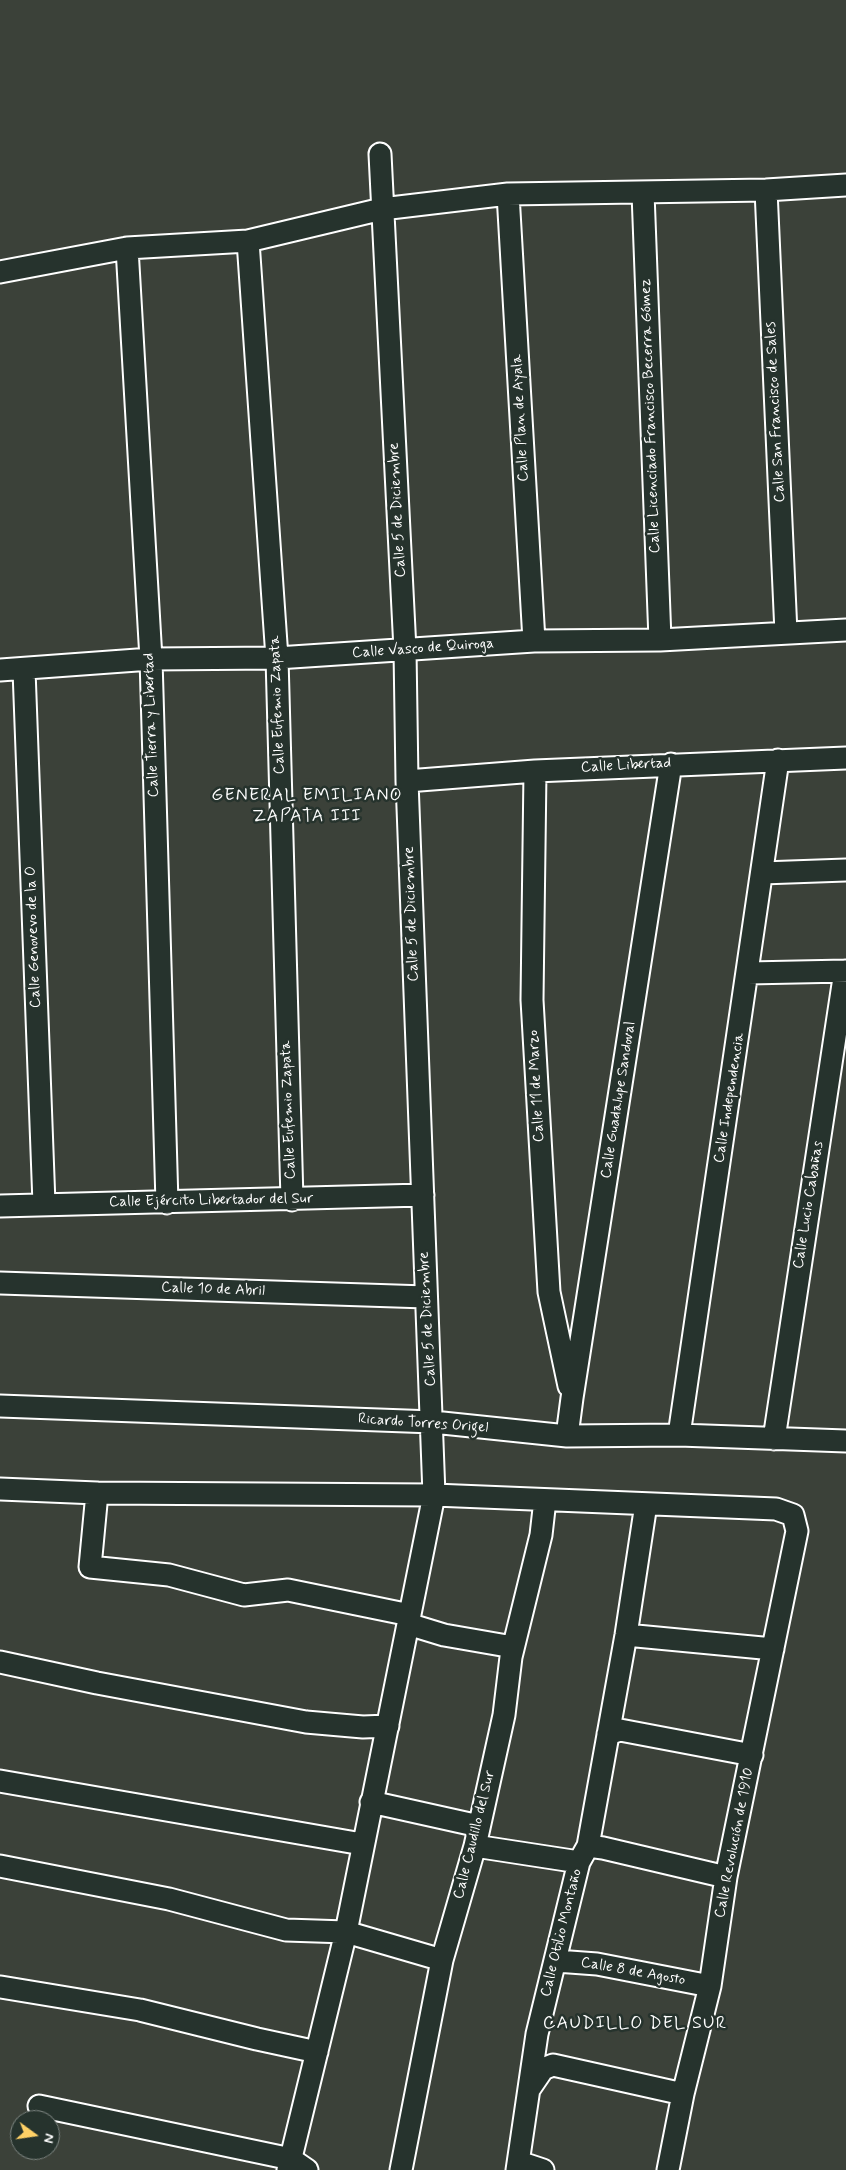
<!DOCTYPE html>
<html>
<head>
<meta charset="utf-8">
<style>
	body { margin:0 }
	#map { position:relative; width:846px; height:2170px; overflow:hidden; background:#3b4139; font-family:Mynerve,sans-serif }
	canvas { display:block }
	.north { position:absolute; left:10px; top:2110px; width:50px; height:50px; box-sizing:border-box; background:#26332d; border:1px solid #7d8581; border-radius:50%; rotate:104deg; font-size:14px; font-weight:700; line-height:20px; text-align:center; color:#fff }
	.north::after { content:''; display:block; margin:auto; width:18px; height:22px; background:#ffd166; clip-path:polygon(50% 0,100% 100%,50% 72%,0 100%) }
</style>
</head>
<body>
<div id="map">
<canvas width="846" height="2170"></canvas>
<div class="north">N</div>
</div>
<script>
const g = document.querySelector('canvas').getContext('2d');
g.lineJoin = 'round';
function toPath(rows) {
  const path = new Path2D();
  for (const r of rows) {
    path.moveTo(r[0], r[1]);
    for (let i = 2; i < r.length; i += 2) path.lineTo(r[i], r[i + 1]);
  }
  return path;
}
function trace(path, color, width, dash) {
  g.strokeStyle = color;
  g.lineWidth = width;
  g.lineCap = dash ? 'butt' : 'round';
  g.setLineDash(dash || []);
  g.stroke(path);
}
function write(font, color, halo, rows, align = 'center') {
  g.font = font + ' Mynerve,sans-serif';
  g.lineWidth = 5;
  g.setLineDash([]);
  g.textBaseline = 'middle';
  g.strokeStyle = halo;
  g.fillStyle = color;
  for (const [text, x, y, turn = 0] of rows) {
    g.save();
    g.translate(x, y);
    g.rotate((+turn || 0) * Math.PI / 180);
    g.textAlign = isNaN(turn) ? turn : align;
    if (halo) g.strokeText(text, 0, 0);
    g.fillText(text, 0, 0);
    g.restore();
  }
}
const minor = toPath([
	[766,190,786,633],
	[643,193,660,640],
	[508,194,534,641],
	[248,241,277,658,292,1200],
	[127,248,151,659,167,1203],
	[0,272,127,248,248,241,382,209,508,194,766,190,846,185],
	[0,670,151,659,277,658,534,641,660,640,846,630],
	[24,670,44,1204],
	[535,771,532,1000,549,1292,569,1386],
	[407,781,535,771,846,758],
	[762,873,846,870],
	[748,973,846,971],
	[0,1206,423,1195],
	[0,1283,426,1297],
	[0,1406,433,1422,567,1436,679,1435,846,1441],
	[679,1435,778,760],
	[567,1436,572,1398,671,764],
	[774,1439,845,971],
	[0,1489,97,1493,434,1495,776,1509,793,1515,797,1531,726,1877,710,1986,683,2094,668,2170],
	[97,1493,90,1567,169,1575,244,1595,288,1590,410,1615],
	[408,1624,444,1635,513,1647],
	[626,1635,773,1649],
	[0,1662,97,1683,306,1722,363,1727,388,1726],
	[608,1734,620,1730,752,1755],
	[0,1781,362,1844],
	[371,1802,479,1826],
	[475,1846,579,1862],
	[588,1846,603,1848,726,1877],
	[0,1866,169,1899,286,1930,346,1932,442,1960],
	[556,1961,597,1964,710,1986],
	[1,1987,140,2010,257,2039,317,2052],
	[530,2088,543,2069,553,2065,683,2094],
	[39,2106,291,2159,307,2170],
	[519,2162,543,2170],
	[288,2170,346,1932,434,1495,407,781,405,650,380,154],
	[401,2170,442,1960,475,1846,504,1715,511,1657,541,1535,545,1500],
	[517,2170,537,2034,579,1862,588,1846,626,1635,646,1504]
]);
trace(minor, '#fff', 25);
trace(minor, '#26332d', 21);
write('15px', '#fff', '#26332d', [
	["Calle San Francisco de Sales",776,412,-93],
	["Calle Licenciado Francisco Becerra Gómez",651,416,-92],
	["Calle Plan de Ayala",521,418,-93],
	["Calle 5 de Diciembre",398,510,-93],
	["Calle Vasco de Quiroga",423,649,-4],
	["Calle Eufemio Zapata",278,705,-92],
	["Calle Tierra y Libertad",152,725,-92],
	["Calle Libertad",626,766,-3],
	["Calle 5 de Diciembre",412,914,-92],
	["Calle Genovevo de la O",34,937,-92],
	["Calle 11 de Marzo",537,1086,-93],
	["Calle Independencia",730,1098,-81],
	["Calle Guadalupe Sandoval",619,1100,-81],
	["Calle Eufemio Zapata",289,1110,-92],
	["Calle Ejército Libertador del Sur",211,1201,-1],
	["Calle Lucio Cabañas",809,1205,-81],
	["Calle 10 de Abril",213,1290,2],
	["Calle 5 de Diciembre",428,1319,-93],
	["Ricardo Torres Origel",423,1424,4],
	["Calle Caudillo del Sur",475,1835,-76],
	["Calle Revolución de 1910",735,1843,-79],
	["Calle Otilio Montaño",562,1933,-76],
	["Calle 8 de Agosto",633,1972,10]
]);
g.letterSpacing = '1px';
write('18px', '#fff', '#26332d', [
	["GENERAL EMILIANO",307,796],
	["ZAPATA III",307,817],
	["CAUDILLO DEL SUR",635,2024]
]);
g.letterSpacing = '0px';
</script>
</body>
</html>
